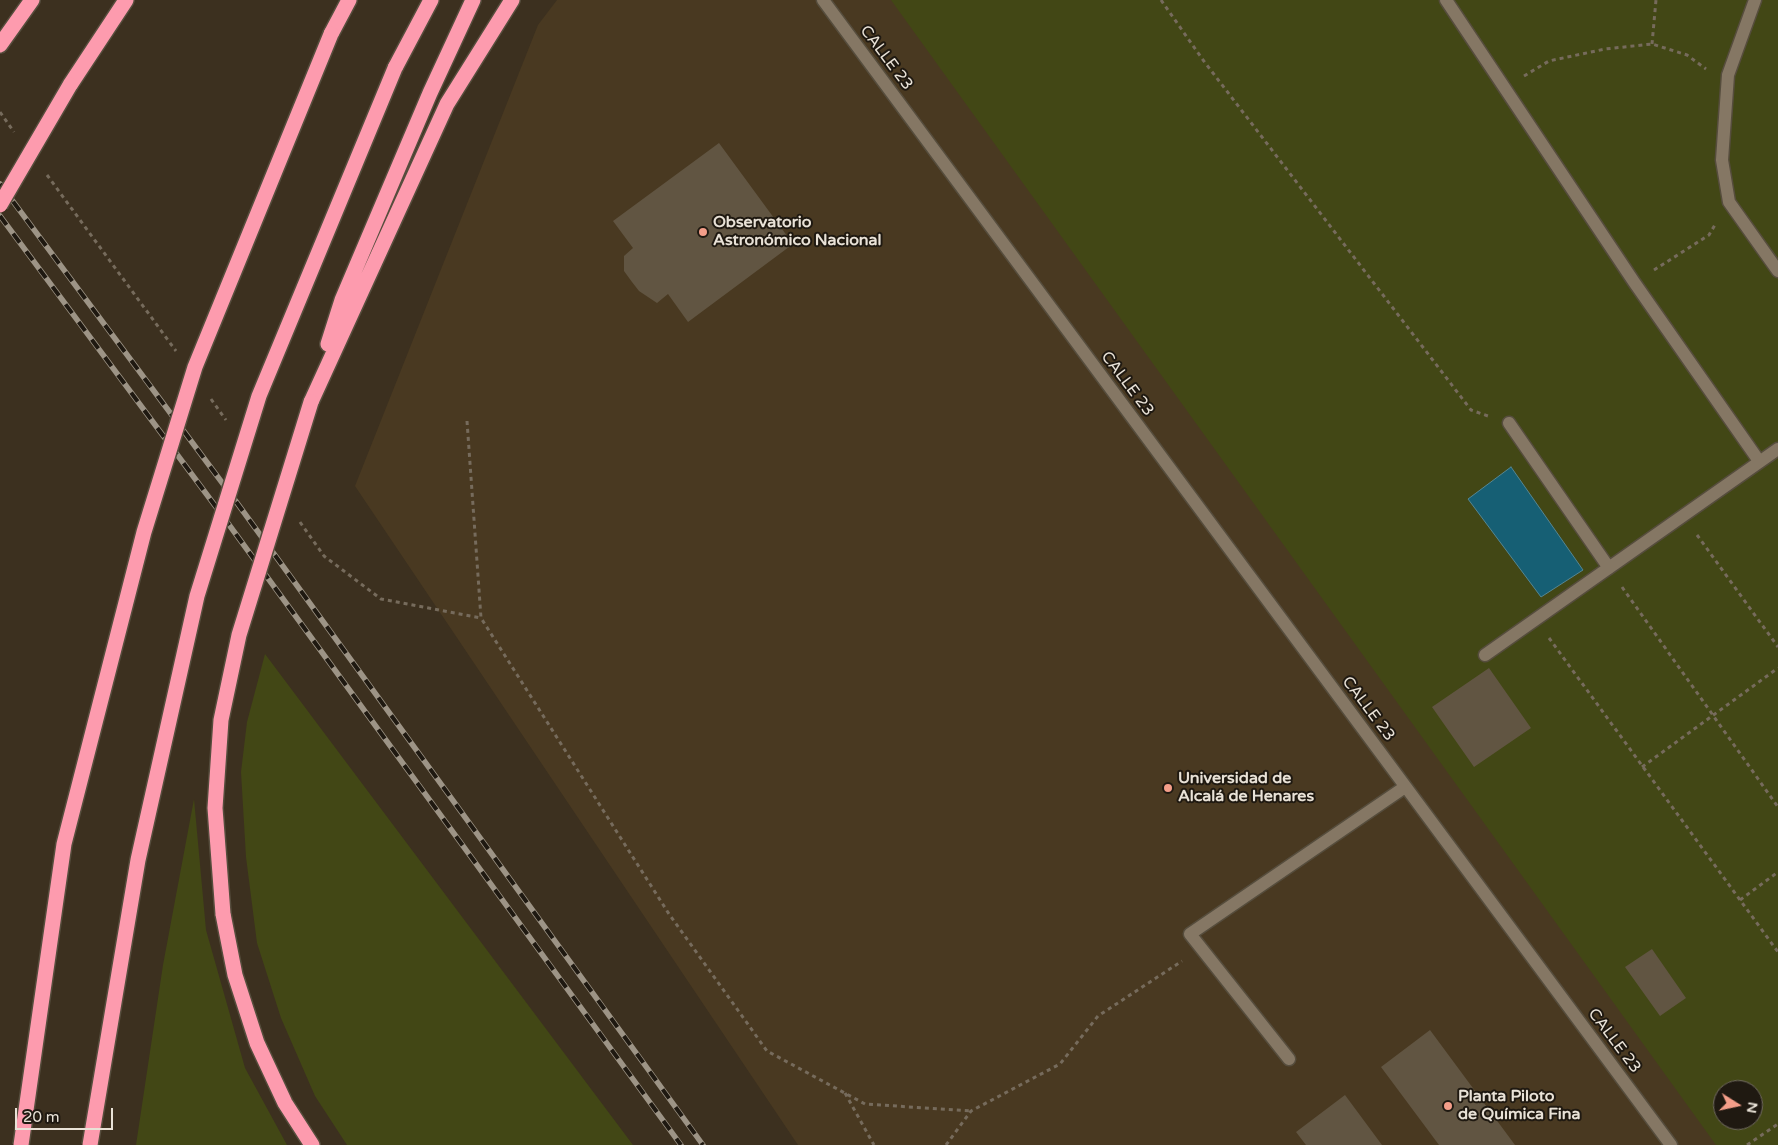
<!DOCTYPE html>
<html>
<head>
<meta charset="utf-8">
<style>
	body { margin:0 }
	#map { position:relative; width:1778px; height:1145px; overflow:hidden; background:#3c301f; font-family:"Varela Round",sans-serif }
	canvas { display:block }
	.north { position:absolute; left:1713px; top:1080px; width:50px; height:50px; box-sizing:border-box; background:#1f1911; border:1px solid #706960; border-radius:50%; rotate:100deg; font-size:14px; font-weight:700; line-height:20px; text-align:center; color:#e9e2d7 }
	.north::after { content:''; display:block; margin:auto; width:18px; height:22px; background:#f49e89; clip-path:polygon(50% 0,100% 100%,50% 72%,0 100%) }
	.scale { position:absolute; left:15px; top:1108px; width:98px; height:22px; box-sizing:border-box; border:2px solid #e9e2d7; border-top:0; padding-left:6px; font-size:15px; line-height:18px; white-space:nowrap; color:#e9e2d7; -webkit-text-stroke:4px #1f1911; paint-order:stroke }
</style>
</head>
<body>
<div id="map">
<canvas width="1778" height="1145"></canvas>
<div class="north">N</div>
<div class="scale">20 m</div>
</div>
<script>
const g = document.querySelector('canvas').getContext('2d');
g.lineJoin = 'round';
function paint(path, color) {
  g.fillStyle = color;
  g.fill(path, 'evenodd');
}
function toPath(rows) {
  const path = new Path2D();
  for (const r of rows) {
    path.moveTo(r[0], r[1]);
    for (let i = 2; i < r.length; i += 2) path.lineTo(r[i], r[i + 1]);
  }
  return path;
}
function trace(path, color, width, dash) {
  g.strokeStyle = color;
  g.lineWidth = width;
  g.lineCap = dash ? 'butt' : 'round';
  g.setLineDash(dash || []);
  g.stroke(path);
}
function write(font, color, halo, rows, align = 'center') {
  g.font = font + ' "Varela Round",sans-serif';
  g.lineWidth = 4;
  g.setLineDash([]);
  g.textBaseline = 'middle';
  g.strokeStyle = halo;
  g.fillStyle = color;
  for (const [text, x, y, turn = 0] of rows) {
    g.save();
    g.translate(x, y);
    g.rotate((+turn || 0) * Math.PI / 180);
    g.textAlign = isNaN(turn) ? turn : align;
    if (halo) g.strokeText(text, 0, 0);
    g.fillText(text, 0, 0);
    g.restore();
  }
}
paint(toPath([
	[557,0,1778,0,1778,1145,798,1145,355,486,538,25],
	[1723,1090,1753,1090,1753,1120,1723,1120]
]), '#493921');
paint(toPath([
	[891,0,1778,0,1778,1145,1716,1145],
	[1723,1090,1753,1090,1753,1120,1723,1120],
	[265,654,633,1145,347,1145,315,1096,281,1018,257,943,246,857,241,772,247,722],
	[194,799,206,930,245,1068,287,1145,136,1145,163,965]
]), '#424715');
const water = toPath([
	[1511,467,1583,570,1541,597,1468,499,1511,467]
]);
paint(water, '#165f74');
trace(water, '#558692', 1);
paint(toPath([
	[719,143,793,244,688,322,668,294,657,303,639,291,632,282,624,271,624,256,633,248,613,221],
	[1489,668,1531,728,1474,767,1432,707],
	[1652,949,1686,998,1660,1016,1625,967],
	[1430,1030,1515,1145,1439,1145,1381,1067],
	[1345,1095,1382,1145,1306,1145,1296,1132]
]), '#615542');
const minor = toPath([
	[823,0,1671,1145],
	[1446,0,1634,282,1759,461],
	[1755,0,1728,75,1722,160,1729,202,1778,271],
	[1509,423,1609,568],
	[1485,655,1778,449],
	[1289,1059,1190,934,1405,787]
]);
const highway = toPath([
	[331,34,349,0],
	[0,45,32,0],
	[395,68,431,0],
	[70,85,126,0],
	[328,344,342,300,430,93,473,0],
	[311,402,447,104,512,0],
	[223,914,235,975,257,1043,285,1103,312,1145]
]);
trace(minor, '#564d3d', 15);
trace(highway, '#564d3d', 18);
trace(toPath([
	[1161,0,1203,60,1471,410,1488,416],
	[1652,44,1656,0],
	[1524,76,1549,61,1605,49,1652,44,1687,55,1706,69],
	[0,112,14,132],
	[47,175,176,351],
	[1654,270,1709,235,1716,223],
	[211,399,226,420],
	[467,421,481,618,669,914,767,1051,865,1104,971,1111],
	[300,522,324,556,381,599,481,618],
	[1697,535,1778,647],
	[1622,587,1778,807],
	[1549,638,1778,952],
	[1642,767,1778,668],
	[1740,900,1778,872],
	[845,1093,874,1145],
	[946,1145,971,1111,1060,1064,1098,1016,1182,961],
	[1747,1145,1778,1124]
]), '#766b5c', 3, [4, 4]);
trace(minor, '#857764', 12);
trace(highway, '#fd9bae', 15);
const rail = toPath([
	[0,184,232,496,703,1145],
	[0,216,219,511,681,1145]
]);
trace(rail, '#9d9486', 5.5);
trace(rail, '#1f1911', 4, [11]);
const highwayBridge = toPath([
	[0,205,70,85],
	[223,914,215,808,221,720,239,635,311,402],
	[21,1145,64,844,144,532,195,367,331,34],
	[90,1145,138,860,197,596,259,396,395,68]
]);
trace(highwayBridge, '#564d3d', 18, []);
trace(highwayBridge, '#fd9bae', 15);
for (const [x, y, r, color] of [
	[703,232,5,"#f49e89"],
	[1168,788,5,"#f49e89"],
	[1448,1106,5,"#f49e89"]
]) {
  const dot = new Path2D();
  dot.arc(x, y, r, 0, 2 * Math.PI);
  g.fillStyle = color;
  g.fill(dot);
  trace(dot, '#1f1911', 2);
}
write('16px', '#e9e2d7', '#1f1911', [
	["CALLE 23",886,58,53],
	["CALLE 23",1127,384,53],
	["CALLE 23",1368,709,53],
	["CALLE 23",1614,1041,53]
]);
write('bold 16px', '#e9e2d7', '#1f1911', [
	["Observatorio",713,223],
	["Astronómico Nacional",713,241],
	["Universidad de",1178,779],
	["Alcalá de Henares",1178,797],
	["Planta Piloto",1458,1097],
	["de Química Fina",1458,1115]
], 'left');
</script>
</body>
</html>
